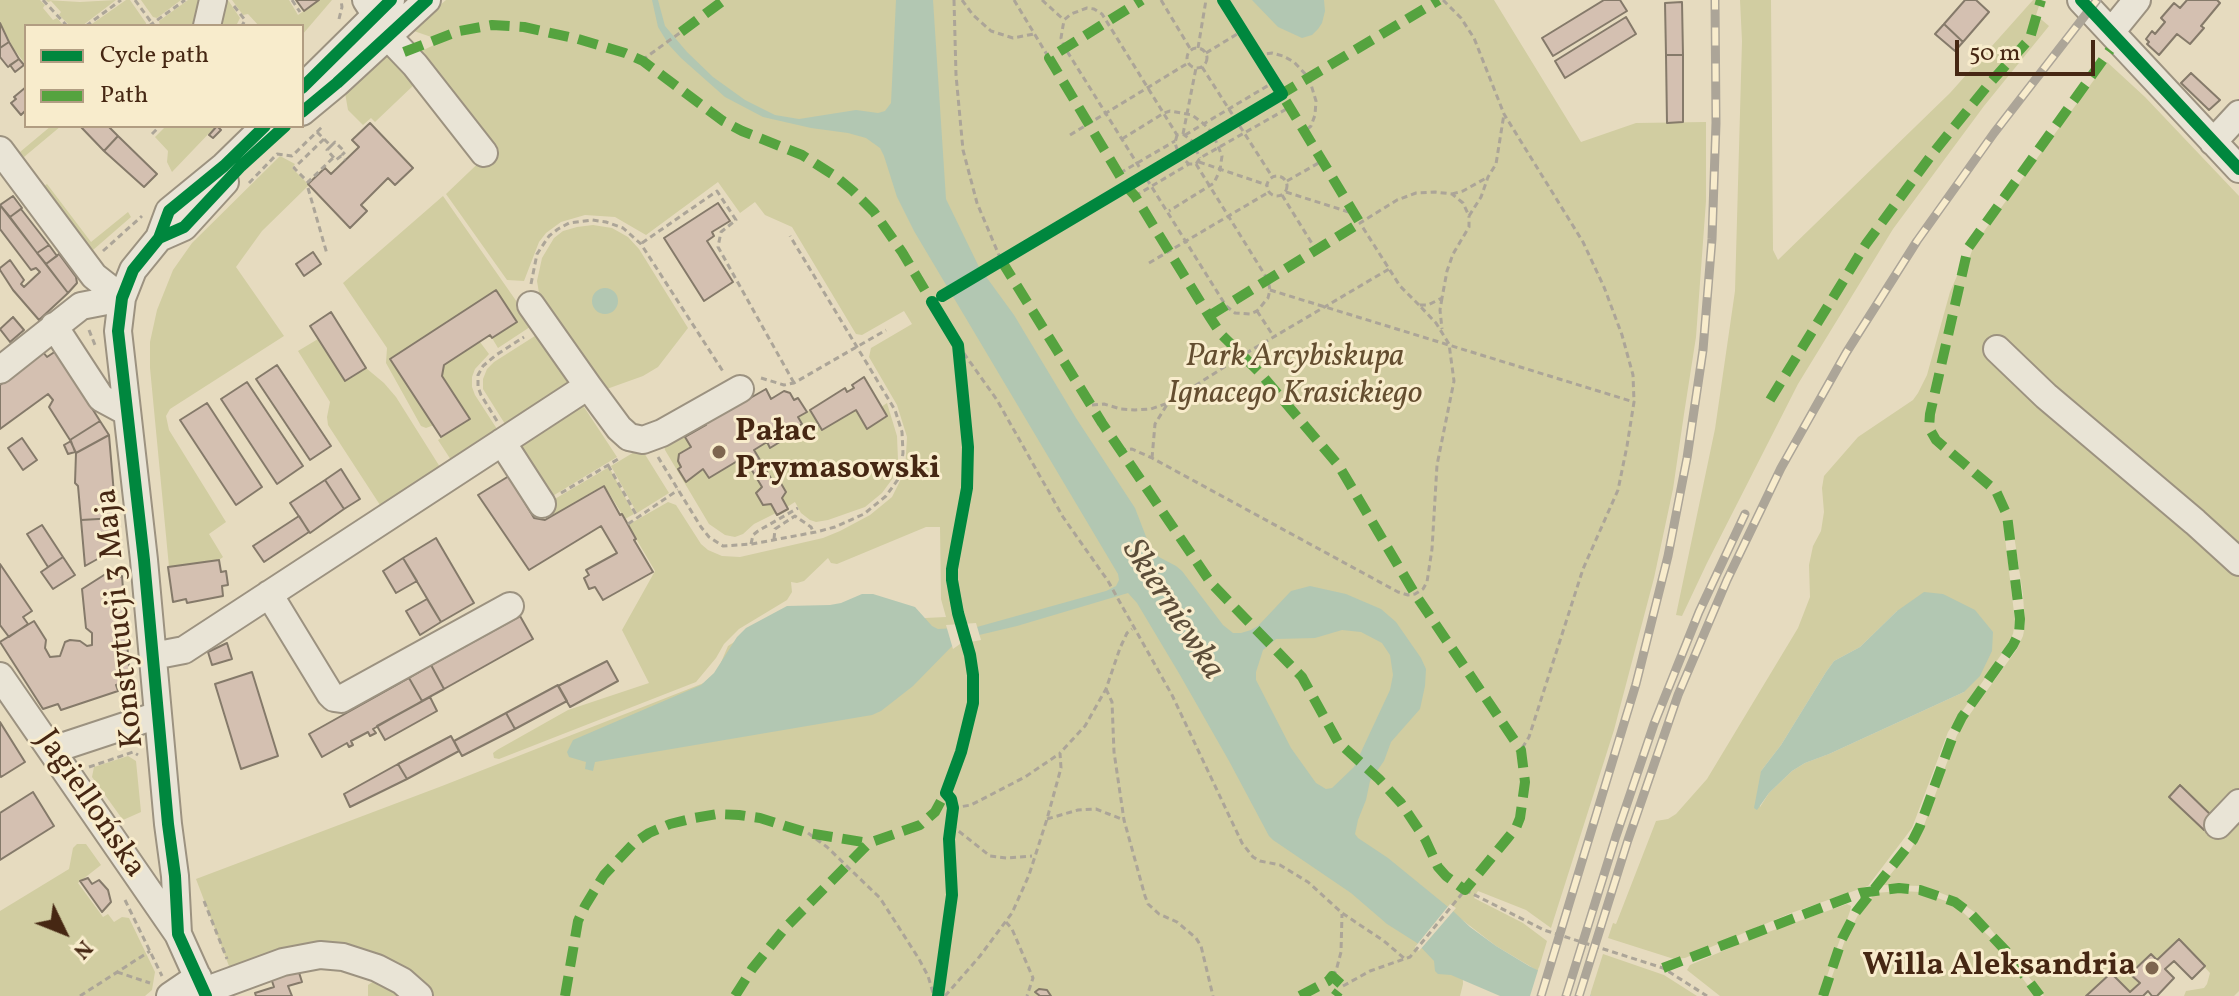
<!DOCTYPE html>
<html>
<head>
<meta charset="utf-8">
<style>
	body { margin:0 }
	#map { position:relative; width:2239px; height:996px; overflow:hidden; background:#e6dbbf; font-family:Vollkorn,serif }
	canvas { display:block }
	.legend { position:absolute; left:24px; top:24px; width:280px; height:104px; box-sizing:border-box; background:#f8eccc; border:2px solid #b19d82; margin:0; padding:10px 14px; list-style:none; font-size:24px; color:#462713 }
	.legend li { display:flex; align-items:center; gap:16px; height:40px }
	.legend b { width:40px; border:2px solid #b19d82 }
	.north { position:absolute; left:24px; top:892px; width:80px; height:80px; -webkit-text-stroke:6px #f8eccc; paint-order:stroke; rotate:133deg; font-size:22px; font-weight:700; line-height:32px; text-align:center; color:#462713 }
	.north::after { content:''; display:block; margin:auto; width:28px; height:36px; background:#462713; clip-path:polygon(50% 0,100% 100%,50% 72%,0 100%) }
	.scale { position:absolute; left:1955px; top:40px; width:140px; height:36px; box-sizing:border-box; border:4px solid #462713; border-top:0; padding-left:10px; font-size:24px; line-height:28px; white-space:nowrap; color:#462713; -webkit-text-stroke:6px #f8eccc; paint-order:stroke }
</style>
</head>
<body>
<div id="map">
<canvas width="2239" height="996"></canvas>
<ul class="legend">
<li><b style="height:10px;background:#00873e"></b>Cycle path</li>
<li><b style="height:10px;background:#55a33f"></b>Path</li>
</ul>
<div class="north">N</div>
<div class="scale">50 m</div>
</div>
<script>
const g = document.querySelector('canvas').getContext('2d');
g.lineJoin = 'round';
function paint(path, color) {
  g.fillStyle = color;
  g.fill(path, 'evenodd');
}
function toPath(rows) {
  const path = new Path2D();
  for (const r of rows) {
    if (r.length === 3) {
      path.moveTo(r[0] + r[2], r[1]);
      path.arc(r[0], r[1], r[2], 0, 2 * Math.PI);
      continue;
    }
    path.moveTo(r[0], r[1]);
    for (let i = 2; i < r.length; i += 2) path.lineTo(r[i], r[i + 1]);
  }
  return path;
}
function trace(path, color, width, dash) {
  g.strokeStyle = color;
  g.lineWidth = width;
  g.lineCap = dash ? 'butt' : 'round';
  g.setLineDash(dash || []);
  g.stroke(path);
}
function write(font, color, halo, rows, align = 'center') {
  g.font = font + ' Vollkorn,serif';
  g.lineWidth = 6;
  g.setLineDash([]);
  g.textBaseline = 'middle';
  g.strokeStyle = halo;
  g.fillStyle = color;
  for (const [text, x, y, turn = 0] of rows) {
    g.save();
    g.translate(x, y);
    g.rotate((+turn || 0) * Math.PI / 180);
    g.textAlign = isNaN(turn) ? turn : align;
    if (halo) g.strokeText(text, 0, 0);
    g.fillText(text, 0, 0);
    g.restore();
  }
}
paint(toPath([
	[0,0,40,0,45,5,43,8,53,20,57,18,64,26,26,26,26,65,14,49,0,23],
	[46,0,80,2,116,0,82,26,70,26,59,15,61,12,51,1,48,2],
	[126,0,130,0,146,23,146,26,89,26],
	[141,0,181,0,157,18,153,17],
	[188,0,209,0,203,26,160,26,159,21],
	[218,0,228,0,240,18,236,26,212,26],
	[232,0,289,0,298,15,319,0,332,0,302,35,302,26,259,26,248,14,243,15],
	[446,0,1494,0,1581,142,1636,123,1706,122,1706,201,1696,337,1684,414,1673,489,1654,578,1614,730,1551,928,1526,910,1478,891,1474,898,1523,923,1547,941,1538,971,1496,946,1461,919,1463,984,1460,996,427,996,347,951,232,974,196,879,442,786,714,679,728,646,759,626,946,617,941,599,940,527,926,527,837,564,831,563,828,558,804,581,797,583,791,582,792,592,787,600,739,629,724,644,716,658,696,682,499,759,494,758,493,753,497,750,568,710,649,683,622,630,655,571,628,525,668,502,676,505,701,544,708,550,722,556,740,557,823,538,840,531,870,515,892,497,905,471,907,437,897,405,869,357,871,348,912,324,904,311,862,335,856,334,792,227,765,215,755,202,740,213,718,182,646,235,615,217,585,215,561,222,546,233,539,242,524,281,507,280,446,194,491,151,419,52,443,41,411,30],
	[1740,0,1771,0,1773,250,1778,260,1950,93,2033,0,2041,0,2036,15,2049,26,1984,106,1893,229,1798,384,1707,563,1682,616,1676,615,1715,429,1735,291,1742,41],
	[388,51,417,82,375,122,371,118,363,125,348,110,345,93],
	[2107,62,2145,97,2239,196,2239,798,2206,835,2216,831,2239,808,2239,991,2234,996,2184,996,2186,991,2204,988,2207,984,2210,973,2179,939,2157,960,2150,954,2131,973,2140,983,2130,992,2111,973,2086,996,2044,996,1989,927,1973,911,1956,899,1923,886,1882,885,1911,849,1923,828,1957,735,1965,721,2017,649,2023,636,2025,625,2023,595,2014,535,2005,538,2015,621,2013,634,2005,649,1948,732,1912,828,1868,886,1791,913,1685,958,1674,959,1608,938,1613,923,1616,924,1656,821,1668,819,1676,814,1707,779,1798,628,1810,597,1809,565,1813,546,1821,531,1824,512,1822,488,1824,476,1858,437,1913,400,1918,393,1927,375,1950,292,1960,269,1969,259,1974,245],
	[1897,611,1964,692,1829,754,1805,763,1792,771,1769,793,1760,807,1761,771,1781,745,1826,672,1834,661,1860,647],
	[51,126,61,126,24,157,20,152],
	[166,126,216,126,172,172,167,162,168,151,155,137],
	[280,156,295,164,292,168,309,185,262,231,236,267,284,336,170,409,166,416,169,430,226,522,209,534,223,557,219,560,169,567,150,368,150,342,157,310,173,270,192,243],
	[47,184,91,242,128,212,131,217,93,250,44,186],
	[443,196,533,325,498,348,492,338,517,321,496,290,391,359,434,425,426,428,421,426,386,363,387,348,343,283],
	[593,225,612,228,628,237,639,249,688,328,658,367,643,376,604,390,541,305,537,281,542,258,554,238,563,231,577,227],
	[538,334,569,383,505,424,483,389,483,379,487,369,494,362],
	[318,339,345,381,366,368,384,383,396,397,440,467,380,505,328,425,327,417,330,402,298,351],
	[480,342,489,354,475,369,472,377,472,387,475,395,497,429,451,460,438,440,469,419,442,376,444,365],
	[887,403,897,436,898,460,893,478,882,493,865,507,828,520,816,522,810,520,801,513,795,502,787,507,782,498,785,491,780,480,772,480,754,450,767,442,771,447,792,435,791,431,798,417,810,410,822,430,856,410,867,428,887,417,881,407],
	[582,404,617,457,546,500,517,448],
	[717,417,705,424,691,447,679,454,678,460,687,482,703,469,709,478,744,457,762,487,759,491,766,503,771,504,776,513,754,524,743,534,735,537,725,535,709,524,665,450,664,446],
	[641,448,669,493,637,513,611,466],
	[609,467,634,514,625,519,604,485,546,520,549,508,548,503],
	[128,756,136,761,141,812,123,820,92,777,94,767],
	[77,844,86,844,101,865,78,883,103,917,108,914,114,922,122,917,129,918,155,972,152,990,145,996,0,996,0,911,69,869,73,848],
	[1900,891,1921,892,1954,904,1994,941,2036,996,1825,996,1845,940,1858,915,1875,893],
	[1847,904,1851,906,1850,911,1820,996,1720,996,1687,970,1690,965,1760,935],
	[1603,954,1664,975,1697,996,1592,996,1590,995],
	[374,981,411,996,368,996,368,985]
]), '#d1cda1');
paint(toPath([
	[652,0,658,0,665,26,687,52,713,77,745,100,775,115,799,119,856,110,878,113,885,111,891,103,896,0,933,0,946,199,979,267,1014,315,1076,418,1135,508,1150,547,1159,557,1176,566,1182,571,1223,625,1233,633,1241,633,1251,630,1258,626,1291,591,1310,586,1346,594,1381,609,1396,622,1421,658,1426,669,1425,686,1420,709,1391,742,1384,761,1370,781,1366,800,1358,820,1355,834,1358,838,1388,858,1453,911,1470,927,1496,946,1529,966,1592,996,1500,996,1451,975,1438,974,1435,971,1434,961,1417,943,1387,924,1351,893,1273,840,1269,836,1229,761,1180,675,1137,603,1128,593,1017,626,958,640,913,686,881,711,872,715,595,762,593,771,585,769,586,762,569,757,567,752,573,740,701,685,714,673,737,637,746,628,787,606,830,605,841,603,862,594,873,594,915,607,932,626,938,629,977,627,1106,591,1116,586,1119,580,1118,574,914,231,897,197,884,156,880,148,866,138,848,133,811,128,763,117,725,97,681,58,669,45,658,27],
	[1342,630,1361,632,1382,643,1390,655,1393,675,1390,690,1354,767,1332,788,1326,789,1316,783,1291,748,1256,680,1256,672,1263,650,1276,639,1315,638],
	[1252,0,1324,0,1325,11,1322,23,1318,29,1312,35,1302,38,1278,27],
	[605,301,13],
	[1924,592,1943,594,1975,610,1993,632,1992,651,1980,676,1964,692,1829,754,1805,763,1792,771,1769,793,1757,810,1754,808,1761,771,1781,745,1826,672,1834,661,1860,647,1897,611]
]), '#b2c7b2');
paint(toPath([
	[983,265,990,273,949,298,944,288],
	[976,623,981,640,960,644,953,649,946,625],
	[1450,904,1456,908,1419,951,1415,947],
	[1539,967,1591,991,1590,996,1530,996]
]), '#e6dbbf');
const building = toPath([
	[296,0,319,0,304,11,296,0],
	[1604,0,1620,0,1627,11,1553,56,1542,38,1604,0],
	[1965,0,1976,0,1989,12,1963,42,1944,24,1965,0],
	[2187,0,2217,0,2220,3,2201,26,2204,28,2190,44,2177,34,2159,55,2147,44,2149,42,2146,39,2152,31,2155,34,2165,22,2161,18,2174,3,2180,8,2187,0],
	[1682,2,1683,55,1666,55,1665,3,1682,2],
	[1626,17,1636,34,1565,78,1555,61,1626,17],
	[0,23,9,42,0,48,0,23],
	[1944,24,1963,42,1955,51,1935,34,1944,24],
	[9,42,19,59,8,67,0,57,0,48,9,42],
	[1666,55,1683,55,1683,122,1667,123,1666,55],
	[19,59,24,65,15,72,10,65,19,59],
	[2191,73,2220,100,2209,110,2181,83,2191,73],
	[26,87,26,110,21,115,11,103,16,99,14,97,26,87],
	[370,123,413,168,395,185,388,178,361,205,367,211,350,228,308,184,325,168,331,174,359,147,352,140,370,123],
	[80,126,108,126,118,136,104,151,80,126],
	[217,126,221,130,213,138,209,135,217,126],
	[118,136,157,174,144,187,104,151,118,136],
	[13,196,22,208,10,217,0,205,13,196],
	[718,203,730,221,712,232,714,236,707,241,733,282,704,301,664,238,718,203],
	[0,205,68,293,39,320,13,290,0,270,0,268,10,260,24,280,21,284,24,287,40,272,36,268,31,270,0,229,0,205],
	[21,209,49,245,37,253,10,217,21,209],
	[49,245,57,256,46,264,37,253,49,245],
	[313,252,321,264,304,276,296,264,313,252],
	[59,254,76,277,77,283,68,293,46,264,59,254],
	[496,290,517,322,492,338,490,335,444,365,442,376,470,419,441,437,390,359,496,290],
	[331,312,366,368,345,381,310,326,331,312],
	[13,317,24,330,10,342,0,329,13,317],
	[56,351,100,421,70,440,49,407,53,400,48,394,0,429,0,385,43,352,47,357,56,351],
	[277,365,331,446,310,460,256,379,277,365],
	[864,377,887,416,867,429,856,410,822,430,810,410,845,388,847,392,854,388,852,385,864,377],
	[247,382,303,466,277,484,221,399,247,382],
	[766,389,771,399,784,391,790,393,794,400,798,398,807,412,798,417,802,424,791,431,793,434,770,448,767,442,754,450,772,480,776,481,779,480,786,492,782,498,788,509,777,515,771,504,763,505,756,493,762,487,744,457,709,478,703,469,686,482,678,469,681,467,678,461,679,454,691,447,685,437,706,425,705,424,766,389],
	[207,403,262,487,236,505,180,420,207,403],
	[100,421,109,435,76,453,70,440,100,421],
	[109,435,116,518,81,520,78,486,75,483,76,453,109,435],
	[22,438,37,460,23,470,8,448,22,438],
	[71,441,75,452,68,454,64,445,71,441],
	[341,469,360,499,344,509,325,480,341,469],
	[509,476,534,518,545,520,604,486,620,515,622,514,636,539,634,540,653,572,603,600,595,587,589,589,584,578,589,575,586,570,617,553,601,526,529,570,478,495,509,476],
	[325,480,344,509,310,533,290,503,325,480],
	[299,516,309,532,264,562,253,546,299,516],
	[116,518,119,547,85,566,81,520,116,518],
	[42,525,63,557,48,567,27,534,42,525],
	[436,538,474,603,441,622,403,558,436,538],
	[63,557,75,575,53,589,41,572,63,557],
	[403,558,417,581,396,593,383,571,403,558],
	[219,560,221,572,226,571,228,585,222,586,223,596,187,603,186,599,173,602,168,567,219,560],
	[0,564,32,611,23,617,28,624,9,637,0,625,0,564],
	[115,568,120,568,120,577,122,576,130,680,116,685,118,691,61,710,58,704,43,709,0,642,34,621,46,640,45,648,50,657,60,656,65,642,70,640,80,641,87,646,92,645,92,633,86,628,82,589,115,568],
	[427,599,441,622,420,635,406,611,427,599],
	[520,616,533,639,444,689,431,665,520,616],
	[227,643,232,659,212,665,208,652,227,643],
	[607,661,618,681,570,707,558,686,607,661],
	[431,665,444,689,422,701,409,678,431,665],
	[252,672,278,756,241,769,215,684,252,672],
	[409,678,422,701,373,729,376,733,370,736,368,732,351,741,353,745,349,747,347,743,322,757,309,734,409,678],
	[558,685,567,701,515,729,506,713,558,685],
	[430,697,437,711,385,740,377,726,430,697],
	[506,713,515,729,462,756,454,741,506,713],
	[0,722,25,762,1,777,0,775,0,722],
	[451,736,459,751,407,779,398,764,451,736],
	[398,764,407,779,350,807,344,794,398,764],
	[2180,785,2215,819,2204,830,2169,797,2180,785],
	[33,792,54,826,0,860,0,813,33,792],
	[88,878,92,884,99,880,108,890,111,902,102,912,80,881,88,878],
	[2179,939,2205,966,2192,979,2174,961,2165,969,2174,978,2157,996,2152,996,2148,991,2143,996,2086,996,2111,973,2130,992,2140,983,2130,974,2151,954,2157,960,2179,939],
	[297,966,302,982,288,986,292,996,256,996,255,993,274,987,270,975,297,966],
	[1039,989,1047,990,1051,996,1040,996,1035,992,1039,989]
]);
paint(building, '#d4c0b1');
trace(building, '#857a6a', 2);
const minor = toPath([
	[366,0,394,43,415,65,484,153],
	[2081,0,2239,169],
	[207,26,213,0],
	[2111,32,2137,0],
	[302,88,391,0],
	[302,112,337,83,427,0],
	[2213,142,2239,114],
	[0,150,94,276,122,298],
	[159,238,184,227,225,182],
	[531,305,588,386],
	[54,326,101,398,127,412],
	[1997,349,2046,396,2195,522,2239,562],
	[0,370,81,306,122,298],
	[502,442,542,504],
	[269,594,330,694,334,698,341,699,510,606],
	[153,656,184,650,588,386,619,428,629,437,643,440,662,433,740,389],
	[0,676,178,934,206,996],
	[52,750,158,715],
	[2218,825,2239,803],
	[178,934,175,876,168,824,144,560,118,331,122,298,133,270,159,238,169,211,224,166,265,126],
	[204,991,283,962,320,955,343,957,377,968,402,981,419,996],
	[170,996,198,977]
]);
trace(minor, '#9c9280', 30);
trace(toPath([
	[43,0,67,26],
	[135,0,154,26],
	[292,0,300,12],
	[954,0,956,75,963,150,977,203,1001,260],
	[962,0,973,15,991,31,1013,38,1034,34],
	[1014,0,1049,58],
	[1042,0,1064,20],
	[1161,0,1191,50],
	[1443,0,1461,18,1474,38,1504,114,1583,242,1604,287,1622,335,1633,375,1634,402,1627,446,1618,490,1583,569,1529,737,1521,750],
	[234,6,245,20,242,26],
	[339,19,342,7,341,0],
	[86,26,121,0],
	[149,26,185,0],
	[1197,58,10],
	[1198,48,1206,0],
	[1206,53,1242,31],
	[1257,55,1272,53,1283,56,1294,62,1309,78,1316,101,1315,115,1311,126,1304,132],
	[643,61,645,58,681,32],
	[1202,67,1273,178],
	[317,132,331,146],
	[152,134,160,126],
	[1183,134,1196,68],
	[1070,135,1188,63],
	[1177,135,1175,143,1179,155,1189,164],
	[1185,135,1274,82],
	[324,139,294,168,308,182,334,157],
	[1122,139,1164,113,1170,111,1192,115,1204,124,1213,134,1222,156,1220,170,1214,183,1169,211],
	[331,146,327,150,336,160,341,156,345,160],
	[331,146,335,142,345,152,342,155],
	[1199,162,1267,185],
	[1196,164,1268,280,1270,290,1268,298,1257,311,1250,314,1235,313,1226,306,1065,48,1061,38,1064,20,1071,14,1087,8,1094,9,1102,14,1177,135,1183,134,1192,141,1200,158],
	[1120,173,1175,141],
	[1277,186,10],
	[1287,181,1322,161],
	[249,183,277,154,292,156,324,125],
	[308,188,327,254],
	[1286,192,1355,214],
	[1452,194,1463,191,1488,177],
	[1282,195,1316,250],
	[1135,196,1189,164,1196,164,1200,158,1290,107],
	[642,243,717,191,736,220,721,232,718,247,794,383],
	[103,251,142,216],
	[1149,263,1269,192],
	[531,284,537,254,549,236,558,229,569,223,592,220,606,222,623,228,641,244,724,373],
	[1270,290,1634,402],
	[1442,298,1440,310,1442,329],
	[1419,305,1400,286,1360,223,1397,200,1416,193,1435,192,1452,194,1463,203,1469,216,1481,197,1488,177,1496,164,1504,114],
	[1257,311,1274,337],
	[89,330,95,345],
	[958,345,997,400,1063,517,1108,581,1172,695,1242,843,1253,857,1260,861,1280,865,1308,882,1342,913,1384,941,1405,959],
	[761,378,784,385,794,383,886,330],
	[1092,405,1104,404,1121,409,1135,410,1151,409,1168,403,1243,355,1389,269],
	[497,421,481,395,478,387,478,375,483,366,496,355,524,337],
	[1120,450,1132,449,1152,458,1398,592,1408,595,1415,594,1423,589,1427,582,1432,549,1437,465,1454,381,1449,344,1436,323,1419,305,1428,305,1442,298,1447,271,1453,254,1469,227,1469,216],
	[658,457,701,527,709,537,723,546,752,544,816,532,835,527,864,514,886,496,899,478,903,453,902,432,895,410,790,236],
	[1152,458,1155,424,1168,403],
	[608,465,637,516],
	[561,493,620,458],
	[628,524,678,490],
	[774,539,775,529,795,516,811,527,814,533],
	[751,544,753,535,758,531,798,508],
	[1106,689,1112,702,1114,752,1124,820,1145,896,1148,904,1159,914,1177,922,1196,938,1201,946,1213,996],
	[89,767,133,752,138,755],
	[953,808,971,805,1025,777,1059,754],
	[1047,819,1078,810,1096,809,1124,820],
	[951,825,990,856,1007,858,1032,856],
	[808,833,827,847,880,898,919,959,928,976,934,996],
	[125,900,162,976],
	[204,901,227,959],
	[1006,922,1012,929,1033,978,1027,996],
	[117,972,150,983],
	[1332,976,1336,971,1341,952,1342,914],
	[1343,986,1370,971,1410,957,1465,890,1544,930,1663,968,1707,996],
	[80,996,150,951],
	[945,996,980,956,1012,913,1029,875,1047,819,1061,768,1060,753,1085,726,1106,689,1120,648,1127,633,1132,629]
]), '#aca598', 3, [6, 4]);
trace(minor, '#e9e4d6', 26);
const rail = toPath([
	[1541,996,1636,684,1668,556,1687,458,1703,350,1712,239,1716,123,1715,0],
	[1566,996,1616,836,1654,724,1699,612,1745,514],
	[1579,996,1628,840,1678,695,1727,580,1781,468,1846,353,1917,241,1994,133,2097,0]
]);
trace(rail, '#aca598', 9);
trace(rail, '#f8eccc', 6, [18]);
trace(toPath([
	[681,32,724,0],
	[404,52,459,31,492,25,524,27,578,39,625,53,643,61,723,121,742,131,802,155,835,176,853,191,874,212,902,252,935,307],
	[1278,96,1439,0],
	[1001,260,1102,423,1211,583,1302,677,1338,742,1379,779,1401,803,1425,839,1438,867,1446,876,1465,890,1507,839,1516,828,1520,818,1525,782,1521,750,1415,594,1339,466,1261,374,1221,334,1209,316,1135,196,1126,186,1049,58,1142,0],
	[1209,316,1360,223,1278,88],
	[1770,400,1866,244,1933,153,1988,85,2026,43,2030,38,2041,0],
	[1663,968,1860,893,1899,888,1920,890,1955,902,1971,914,2006,951,2040,996],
	[565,996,578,921,585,906,604,875,634,843,649,833,670,824,694,818,717,814,739,815,760,818,808,833,869,843],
	[735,996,752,969,785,928,869,843,920,825,935,812,948,788],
	[1300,996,1328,981,1332,976,1343,986,1335,996],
	[1823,996,1842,939,1856,912,1913,840,1920,826,1954,733,1962,717,2013,645,2019,633,2020,619,2007,515,1996,491,1936,440,1929,428,1930,414,1968,248,2110,50]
]), '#55a33f', 10, [20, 10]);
trace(toPath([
	[2081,0,2239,169],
	[302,88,391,0],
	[302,112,337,83,427,0],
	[159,238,184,227,241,166,285,126],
	[942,296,1282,94,1223,0],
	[932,302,958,345,968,447,967,488,952,569,952,580,958,613,970,655,973,675,973,703,961,752,946,793,951,799,953,808,949,839,952,895,938,996],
	[206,996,178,934,175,876,168,824,144,560,118,331,122,298,133,270,159,238,169,211,224,166,265,126]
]), '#00873e', 12);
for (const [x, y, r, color] of [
	[719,452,8,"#7e664f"],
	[2152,968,8,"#7e664f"]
]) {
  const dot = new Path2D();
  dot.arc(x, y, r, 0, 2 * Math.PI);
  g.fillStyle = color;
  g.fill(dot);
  trace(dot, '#f8eccc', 3);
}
write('italic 32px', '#644e30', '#f8eccc', [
	["Park Arcybiskupa",1295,359],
	["Ignacego Krasickiego",1295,396]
]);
write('bold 32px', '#462713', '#f8eccc', [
	["Pałac",735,434],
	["Prymasowski",735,471],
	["Willa Aleksandria",2136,968,"right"]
], 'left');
write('32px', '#462713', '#f8eccc', [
	["Konstytucji 3 Maja",122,618,-96],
	["Jagiellońska",89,805,56]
]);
write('italic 34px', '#5c4d39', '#f8eccc', [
	["Skierniewka",1171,611,57]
]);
</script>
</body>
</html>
